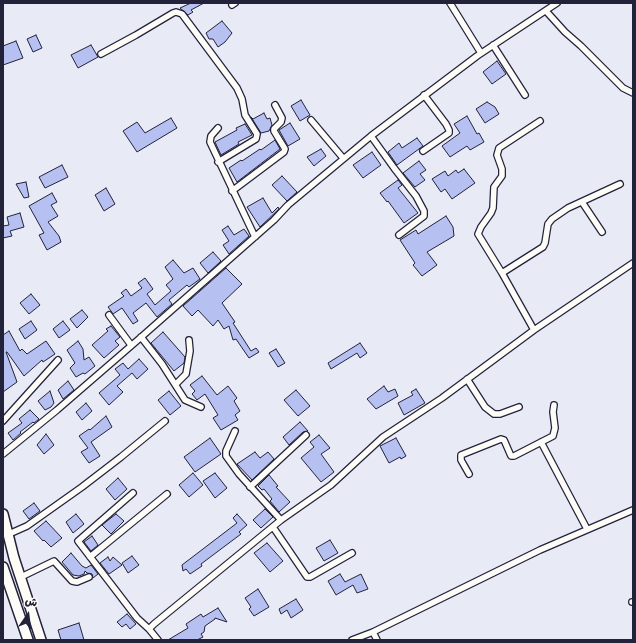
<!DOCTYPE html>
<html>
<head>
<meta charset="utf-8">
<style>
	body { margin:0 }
	#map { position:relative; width:636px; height:643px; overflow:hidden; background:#e8eaf5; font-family:"Gochi Hand","Playpen Sans Arabic",sans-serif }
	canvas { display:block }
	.frame { position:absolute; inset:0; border:4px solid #22223b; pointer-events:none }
	.north { position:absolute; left:8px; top:595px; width:40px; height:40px; -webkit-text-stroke:3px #fdfcf7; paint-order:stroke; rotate:14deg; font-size:11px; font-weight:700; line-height:16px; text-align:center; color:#22223b }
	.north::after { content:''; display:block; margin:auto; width:14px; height:18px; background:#22223b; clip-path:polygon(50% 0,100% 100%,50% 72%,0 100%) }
</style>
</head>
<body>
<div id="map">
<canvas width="636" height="643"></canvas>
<div class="frame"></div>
<div class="north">ش</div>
</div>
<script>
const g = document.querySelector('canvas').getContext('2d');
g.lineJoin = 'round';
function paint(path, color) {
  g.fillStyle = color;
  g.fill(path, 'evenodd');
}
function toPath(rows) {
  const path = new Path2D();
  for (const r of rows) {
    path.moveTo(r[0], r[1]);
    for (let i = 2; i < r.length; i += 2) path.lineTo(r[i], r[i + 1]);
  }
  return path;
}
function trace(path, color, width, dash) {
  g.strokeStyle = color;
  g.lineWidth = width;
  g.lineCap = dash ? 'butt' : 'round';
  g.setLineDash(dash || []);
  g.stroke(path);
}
const building = toPath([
	[191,3,204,3,191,10,193,12,188,15,180,8,191,3],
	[222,21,232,33,225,42,218,47,213,39,209,39,206,33,222,21],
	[36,35,42,48,33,52,27,39,36,35],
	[16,41,23,58,3,65,3,46,16,41],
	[91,45,98,57,78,68,71,55,91,45],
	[497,61,506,74,492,84,483,72,497,61],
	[301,100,310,115,300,121,291,106,301,100],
	[487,102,495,107,499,114,485,123,476,109,487,102],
	[264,113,267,119,270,118,272,125,269,131,261,133,251,117,253,119,264,113],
	[467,116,477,134,479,133,484,142,470,150,467,146,450,157,442,146,460,133,454,124,467,116],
	[171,118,177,128,137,152,123,131,137,122,145,133,171,118],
	[290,123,300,139,288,146,279,130,290,123],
	[245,124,252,135,238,142,239,144,221,155,215,142,237,130,236,128,245,124],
	[417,138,423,146,397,165,388,152,399,143,402,148,417,138],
	[275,140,280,149,237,182,229,168,241,160,242,161,260,149,261,150,275,140],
	[321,149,326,156,314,166,307,157,321,149],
	[372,152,381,165,363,178,353,165,372,152],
	[419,161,426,170,420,174,425,180,415,187,403,173,419,161],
	[62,165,68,177,45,188,39,177,62,165],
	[464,169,475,183,452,199,445,189,441,192,432,179,445,171,448,176,456,170,458,173,464,169],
	[282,176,297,192,287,201,272,185,282,176],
	[398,180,402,185,398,188,418,213,404,223,388,201,387,202,380,193,398,180],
	[26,182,29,197,24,198,16,184,26,182],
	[106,188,115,204,104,211,95,195,106,188],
	[52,193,57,202,51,205,58,216,48,222,59,236,61,242,47,250,39,235,44,233,29,206,52,193],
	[263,198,272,213,278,207,279,209,260,227,247,207,263,198],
	[20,213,24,227,10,231,12,236,3,238,3,226,9,225,7,217,20,213],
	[446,216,453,227,454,236,427,252,437,265,422,276,413,265,415,263,400,240,416,230,418,234,446,216],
	[228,226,234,235,244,229,249,236,229,254,223,245,229,241,222,230,228,226],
	[213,252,221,261,208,273,200,263,213,252],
	[173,260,184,273,193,268,200,279,189,287,187,285,169,300,172,304,157,317,146,303,133,313,138,321,133,324,122,308,113,314,111,311,108,307,124,296,121,293,126,289,131,296,142,288,138,283,145,278,153,289,147,294,155,305,171,291,166,285,173,279,165,267,173,260],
	[226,268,242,284,222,303,235,322,233,323,251,351,256,348,259,352,249,358,236,339,233,340,229,326,224,329,218,320,213,326,198,310,192,316,183,306,226,268],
	[31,294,40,305,29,314,20,303,31,294],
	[82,310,88,317,77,328,70,319,82,310],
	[31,321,37,330,25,339,19,329,31,321],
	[63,321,70,330,59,338,53,329,63,321],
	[111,326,120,337,115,341,119,345,104,358,92,345,108,331,106,329,111,326],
	[9,331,20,351,22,349,27,354,46,341,55,354,43,362,42,360,24,376,7,352,6,352,17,382,3,392,3,335,9,331],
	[163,332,185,357,184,363,174,371,151,343,163,332],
	[78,341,83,349,84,360,89,357,95,366,85,374,83,373,76,377,70,368,75,363,67,350,78,341],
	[360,343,367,353,360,358,357,353,331,369,328,363,360,343],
	[276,349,285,363,278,367,269,353,276,349],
	[139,359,148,369,137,379,132,373,117,386,123,392,109,405,99,393,120,375,115,369,123,363,128,369,139,359],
	[202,376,217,395,228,386,237,398,234,401,240,411,235,415,238,420,221,430,213,418,218,415,205,394,197,400,192,394,195,391,190,385,202,376],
	[68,381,74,390,63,399,58,390,68,381],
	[384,386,388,392,395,389,398,396,376,409,367,399,384,386],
	[416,389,425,403,404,415,398,403,413,395,411,392,416,389],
	[296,390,310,406,298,416,284,400,296,390],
	[50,391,54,403,51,407,45,410,38,401,50,391],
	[169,391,181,406,170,415,158,400,169,391],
	[86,403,92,411,82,420,76,412,86,403],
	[30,410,39,419,34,423,33,422,20,432,21,433,13,440,8,433,22,423,19,419,30,410],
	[106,416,112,427,91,442,100,456,89,463,81,452,88,448,79,436,89,429,90,430,106,416],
	[300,422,308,431,303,432,289,445,283,437,300,422],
	[46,434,54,445,44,454,37,445,46,434],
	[319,435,330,448,321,454,334,472,321,482,301,458,314,447,310,442,319,435],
	[210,438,221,454,195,472,184,457,210,438],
	[396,438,406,456,401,459,400,457,389,463,380,446,396,438],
	[255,452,260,458,268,452,274,459,252,480,237,464,255,452],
	[193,473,203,485,189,497,179,485,193,473],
	[215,473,227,488,215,498,203,481,215,473],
	[269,475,278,486,276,487,290,502,279,512,270,501,272,499,264,489,262,490,258,486,269,475],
	[118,478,127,489,115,500,106,489,118,478],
	[34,503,40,511,29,519,23,511,34,503],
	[265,509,273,517,261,528,253,520,265,509],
	[76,514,84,524,73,533,66,522,76,514],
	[116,514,124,521,111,534,102,525,116,514],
	[237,514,247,525,239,532,241,534,201,564,202,566,190,574,186,569,183,571,182,565,237,523,233,518,237,514],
	[46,521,62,538,51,547,44,540,43,541,34,531,46,521],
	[92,536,98,545,91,551,84,542,92,536],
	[330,540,338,553,324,561,316,548,330,540],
	[267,543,283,561,270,572,254,553,267,543],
	[71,553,82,566,86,568,91,565,98,574,93,578,92,574,87,573,85,571,84,574,79,576,73,575,62,562,71,553],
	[132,556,139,565,128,573,122,563,132,556],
	[108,557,110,561,113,557,122,565,109,574,100,563,108,557],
	[340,574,345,582,361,574,368,589,357,593,353,585,336,595,328,581,340,574],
	[258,589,269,607,254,616,249,609,251,607,245,598,258,589],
	[296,599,303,610,291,618,287,610,281,614,279,609,296,599],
	[218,608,227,622,215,618,215,619,205,626,204,632,201,634,203,637,197,640,168,640,188,628,186,624,201,614,203,617,218,608],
	[127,614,136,624,130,629,126,624,122,627,117,622,127,614],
	[79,623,84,640,61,640,58,630,79,623]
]);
paint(building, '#b6c0f1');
trace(building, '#22223b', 1);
const minor = toPath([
	[450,3,481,53],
	[232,5,235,3],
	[546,11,565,32,581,46,623,88,633,93],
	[493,45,525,95],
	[101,54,136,35,173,13,176,12,182,14,237,88,242,99,245,115,257,134,256,139,218,162],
	[311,120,343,158],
	[218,128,211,136,210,142,255,237],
	[371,136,394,168,416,196,424,211,424,216,399,235],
	[423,151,449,133,449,130,446,124,424,95],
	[232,191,284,152,285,149,274,131,274,129,281,122,282,118,275,105],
	[582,202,602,232],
	[502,273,543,247,545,243,548,224,552,219,568,208,620,184],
	[109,315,131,345],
	[534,330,502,273,478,234,481,227,491,213,493,208,494,187,502,176,502,169,497,155,499,148,540,121],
	[141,337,162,364,185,400,201,407],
	[467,379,485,407,494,414,500,414,519,407],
	[176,384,186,374,190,351,189,340],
	[3,421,58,360],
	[235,431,226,451,226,456,239,474,281,520],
	[541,442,587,529],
	[3,454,57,410,139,339,249,242,274,220,288,205,371,136,477,56,557,3],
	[469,474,461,460,461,455,501,439,504,440,511,456,514,456,553,436,555,428,553,412,554,405],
	[250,487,306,435],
	[133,493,78,541,137,618,149,629],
	[273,527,307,577,310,577,352,553],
	[9,534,27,526,82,487,121,457,165,421],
	[90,557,167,494],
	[21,577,54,561,72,581,77,582,89,577],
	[632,602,633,602],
	[373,632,377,640],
	[158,640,149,629,154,624,281,520,331,485,383,437,442,398,534,330,633,263],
	[352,640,373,632,540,550,633,510]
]);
const trunk = toPath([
	[3,514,14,558,41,640],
	[3,567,28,640]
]);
trace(minor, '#22223b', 8);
trace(trunk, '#22223b', 12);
trace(minor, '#fdfcf7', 5.5);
trace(trunk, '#fdfcf7', 9);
</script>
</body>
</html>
